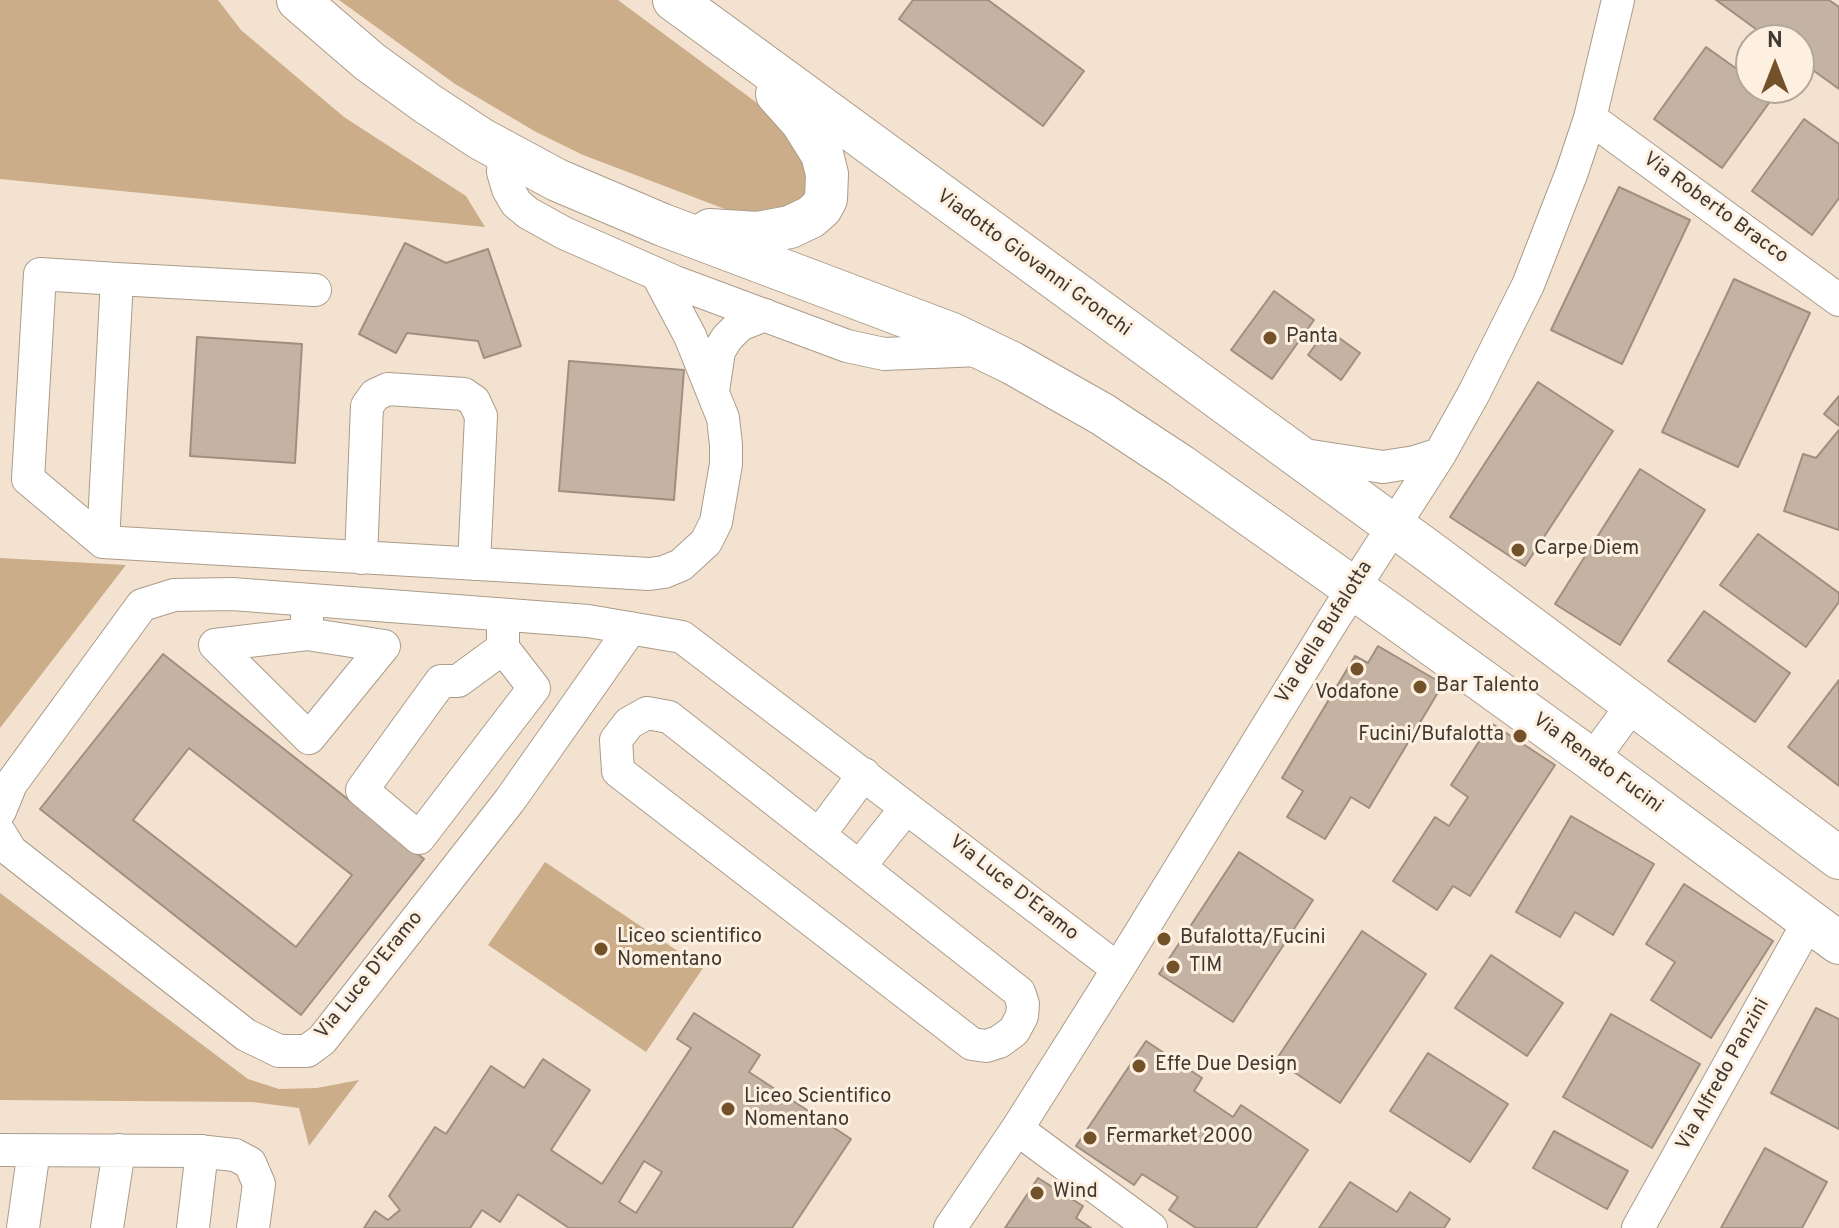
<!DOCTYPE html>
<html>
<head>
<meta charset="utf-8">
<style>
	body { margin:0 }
	#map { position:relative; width:1839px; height:1228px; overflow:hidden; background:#f3e2d0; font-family:Overpass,sans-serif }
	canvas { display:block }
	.north { position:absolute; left:1735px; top:24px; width:80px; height:80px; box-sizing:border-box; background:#fef0e1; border:2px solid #b2a79b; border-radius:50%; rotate:0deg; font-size:22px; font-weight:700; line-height:32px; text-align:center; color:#403932 }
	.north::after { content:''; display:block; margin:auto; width:28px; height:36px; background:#735229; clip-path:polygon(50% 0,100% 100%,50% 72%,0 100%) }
</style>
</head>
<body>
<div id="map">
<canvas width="1839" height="1228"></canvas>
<div class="north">N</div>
</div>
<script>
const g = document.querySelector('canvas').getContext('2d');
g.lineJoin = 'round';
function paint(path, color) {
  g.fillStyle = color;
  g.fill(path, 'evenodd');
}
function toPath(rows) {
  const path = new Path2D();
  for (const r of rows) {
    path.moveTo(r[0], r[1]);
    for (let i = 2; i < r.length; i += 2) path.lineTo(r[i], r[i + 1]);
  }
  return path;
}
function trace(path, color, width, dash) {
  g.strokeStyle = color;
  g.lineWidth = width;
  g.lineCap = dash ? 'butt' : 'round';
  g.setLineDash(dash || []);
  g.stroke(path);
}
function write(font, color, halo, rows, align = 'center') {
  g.font = font + ' Overpass,sans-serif';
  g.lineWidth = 6;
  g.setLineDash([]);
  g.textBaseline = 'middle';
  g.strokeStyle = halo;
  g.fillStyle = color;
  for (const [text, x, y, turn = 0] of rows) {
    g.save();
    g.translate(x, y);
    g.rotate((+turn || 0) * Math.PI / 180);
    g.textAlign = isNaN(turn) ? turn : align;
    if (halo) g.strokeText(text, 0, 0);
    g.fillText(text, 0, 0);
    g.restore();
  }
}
paint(toPath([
	[0,0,218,0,241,30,344,117,466,196,485,227,0,179],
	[339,0,618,0,780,120,816,173,798,214,738,214,583,155,536,132,455,84],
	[0,558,126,565,0,728],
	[545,862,703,968,646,1052,488,945],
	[0,893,248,1079,279,1089,317,1088,359,1080,309,1146,299,1108,252,1102,0,1100]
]), '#cbad8a');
const building = toPath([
	[913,0,988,0,1084,71,1043,126,899,19,913,0],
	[1716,0,1829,0,1839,7,1839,89,1799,60,1799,40,1771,40,1716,0],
	[1706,47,1751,79,1751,88,1764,88,1774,96,1722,168,1654,119,1706,47],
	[1804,119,1839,144,1839,198,1812,235,1752,191,1804,119],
	[1619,187,1690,220,1622,364,1551,330,1619,187],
	[405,243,446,263,488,249,521,346,484,358,478,341,407,333,396,353,359,334,405,243],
	[1734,279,1810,313,1738,467,1662,432,1734,279],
	[1274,291,1314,320,1272,379,1231,350,1274,291],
	[1327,329,1360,353,1341,380,1308,355,1327,329],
	[197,337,302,344,295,463,190,456,197,337],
	[569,361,684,370,674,500,559,491,569,361],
	[1538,382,1613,431,1525,566,1450,517,1538,382],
	[1839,396,1839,426,1824,414,1839,396],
	[1839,430,1839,530,1784,511,1803,454,1816,458,1839,430],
	[1640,469,1705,510,1620,645,1555,604,1640,469],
	[1758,534,1839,593,1839,602,1806,647,1720,585,1758,534],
	[1704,611,1790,673,1755,722,1668,661,1704,611],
	[1378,646,1443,684,1369,808,1351,797,1325,839,1287,817,1303,791,1282,778,1355,656,1368,663,1378,646],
	[163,654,424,859,301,1015,40,809,163,654],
	[189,748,352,875,296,947,133,820,189,748],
	[1839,680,1839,786,1788,747,1839,680],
	[1491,723,1555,765,1470,896,1453,886,1437,910,1393,881,1435,817,1449,826,1468,797,1451,785,1491,723],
	[1571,816,1654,864,1613,935,1575,912,1560,937,1516,912,1571,816],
	[1239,852,1313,900,1233,1022,1159,974,1239,852],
	[1684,884,1773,941,1711,1038,1651,1000,1675,962,1646,944,1684,884],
	[1362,931,1426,974,1340,1103,1276,1060,1362,931],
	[1491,955,1563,1003,1527,1056,1455,1008,1491,955],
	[1816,1008,1839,1019,1839,1129,1771,1093,1816,1008],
	[694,1013,760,1055,749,1072,851,1139,792,1228,569,1228,518,1194,500,1222,482,1210,470,1228,364,1228,375,1211,388,1220,400,1210,389,1196,435,1127,446,1134,491,1066,524,1088,543,1059,590,1090,551,1150,602,1184,691,1048,677,1039,694,1013],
	[644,1161,662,1172,636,1213,619,1202,644,1161],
	[1611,1014,1700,1064,1652,1148,1563,1097,1611,1014],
	[1146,1041,1202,1078,1194,1091,1233,1117,1241,1105,1308,1150,1256,1228,1196,1228,1169,1210,1178,1197,1142,1174,1134,1185,1076,1146,1146,1041],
	[1428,1053,1508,1104,1470,1162,1390,1111,1428,1053],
	[1554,1131,1628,1171,1607,1209,1533,1168,1554,1131],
	[1765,1148,1827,1182,1802,1228,1721,1228,1765,1148],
	[1038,1178,1083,1206,1076,1218,1091,1228,1005,1228,1038,1178],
	[1350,1182,1397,1212,1410,1192,1450,1219,1444,1228,1319,1228,1350,1182]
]);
paint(building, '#c4b3a2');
trace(building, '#9f8f7e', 2);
const minor = toPath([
	[1590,118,1839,300],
	[504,152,503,172,508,189,516,203,528,213,564,233,675,282,847,346,884,354,980,350],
	[117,279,315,290],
	[713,391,719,351,727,338,740,325,765,315],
	[1298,454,1383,467,1415,462,1440,454],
	[103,542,117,279,40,274,28,479,103,542,649,574,664,572,681,565,706,542,716,522,726,464,726,445,723,418,690,336,657,274],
	[361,558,367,406,375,395,388,389,464,394,474,401,481,416,474,564],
	[307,600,307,634,384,646,309,738,215,645,307,634],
	[503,615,503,648,534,688,419,838,362,790,441,681,458,681,503,648],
	[647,713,669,717,1019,992,1023,1004,1022,1016,1014,1031,999,1042,986,1046,972,1044,618,771,616,740,629,723,647,713],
	[1592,760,1633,704],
	[0,811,11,784,142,605,174,595,232,594,588,621,682,637,1118,969],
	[0,833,11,851,246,1035,279,1051,307,1051,322,1040,510,800,631,628],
	[819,835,864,774],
	[860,866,906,808],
	[1017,1129,1151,1228],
	[0,1150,198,1151,235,1155,250,1163,259,1184,253,1228],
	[23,1228,34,1150],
	[107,1228,119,1150],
	[193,1228,202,1151],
	[950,1228,1017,1129,1118,969,1333,620,1440,454,1474,393,1528,285,1572,172,1590,118,1618,0],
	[1638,1228,1809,921]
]);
const major = toPath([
	[298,0,370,62,428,104,481,139,557,180,663,225,952,334,1012,363,1102,414,1181,466,1394,617,1592,760,1839,943],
	[674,0,1435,556,1839,858],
	[710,230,758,233,790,227,811,217,821,208,826,199,827,174,822,154,802,122,777,94]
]);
trace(minor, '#ab9c8a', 34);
trace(major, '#ab9c8a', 44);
trace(minor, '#fff', 32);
trace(major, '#fff', 42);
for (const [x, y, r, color] of [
	[1270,338,8,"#735229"],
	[1518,550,8,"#735229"],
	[1357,669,8,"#735229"],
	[1420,687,8,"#735229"],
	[1520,736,8,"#735229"],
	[1164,939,8,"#735229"],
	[601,949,8,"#735229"],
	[1173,967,8,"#735229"],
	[1139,1066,8,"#735229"],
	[728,1109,8,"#735229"],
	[1090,1138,8,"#735229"],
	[1037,1193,8,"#735229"]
]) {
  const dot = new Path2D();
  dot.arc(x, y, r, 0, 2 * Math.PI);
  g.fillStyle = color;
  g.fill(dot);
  trace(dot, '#fef0e1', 3);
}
write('20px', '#403932', '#fef0e1', [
	["Via Roberto Bracco",1715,209,36],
	["Viadotto Giovanni Gronchi",1033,264,36],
	["Via della Bufalotta",1325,633,-58],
	["Via Renato Fucini",1597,764,36],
	["Via Luce D'Eramo",1013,889,38],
	["Via Luce D'Eramo",370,976,-51],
	["Via Alfredo Panzini",1724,1075,-61]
]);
write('20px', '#403932', '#fef0e1', [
	["Panta",1286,338],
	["Carpe Diem",1534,550],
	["Bar Talento",1436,687],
	["Vodafone",1357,694,"center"],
	["Fucini/Bufalotta",1504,736,"right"],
	["Liceo scientifico",617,938],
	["Nomentano",617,961],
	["Bufalotta/Fucini",1180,939],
	["TIM",1189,967],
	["Effe Due Design",1155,1066],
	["Liceo Scientifico",744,1098],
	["Nomentano",744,1121],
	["Fermarket 2000",1106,1138],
	["Wind",1053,1193]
], 'left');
</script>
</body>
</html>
